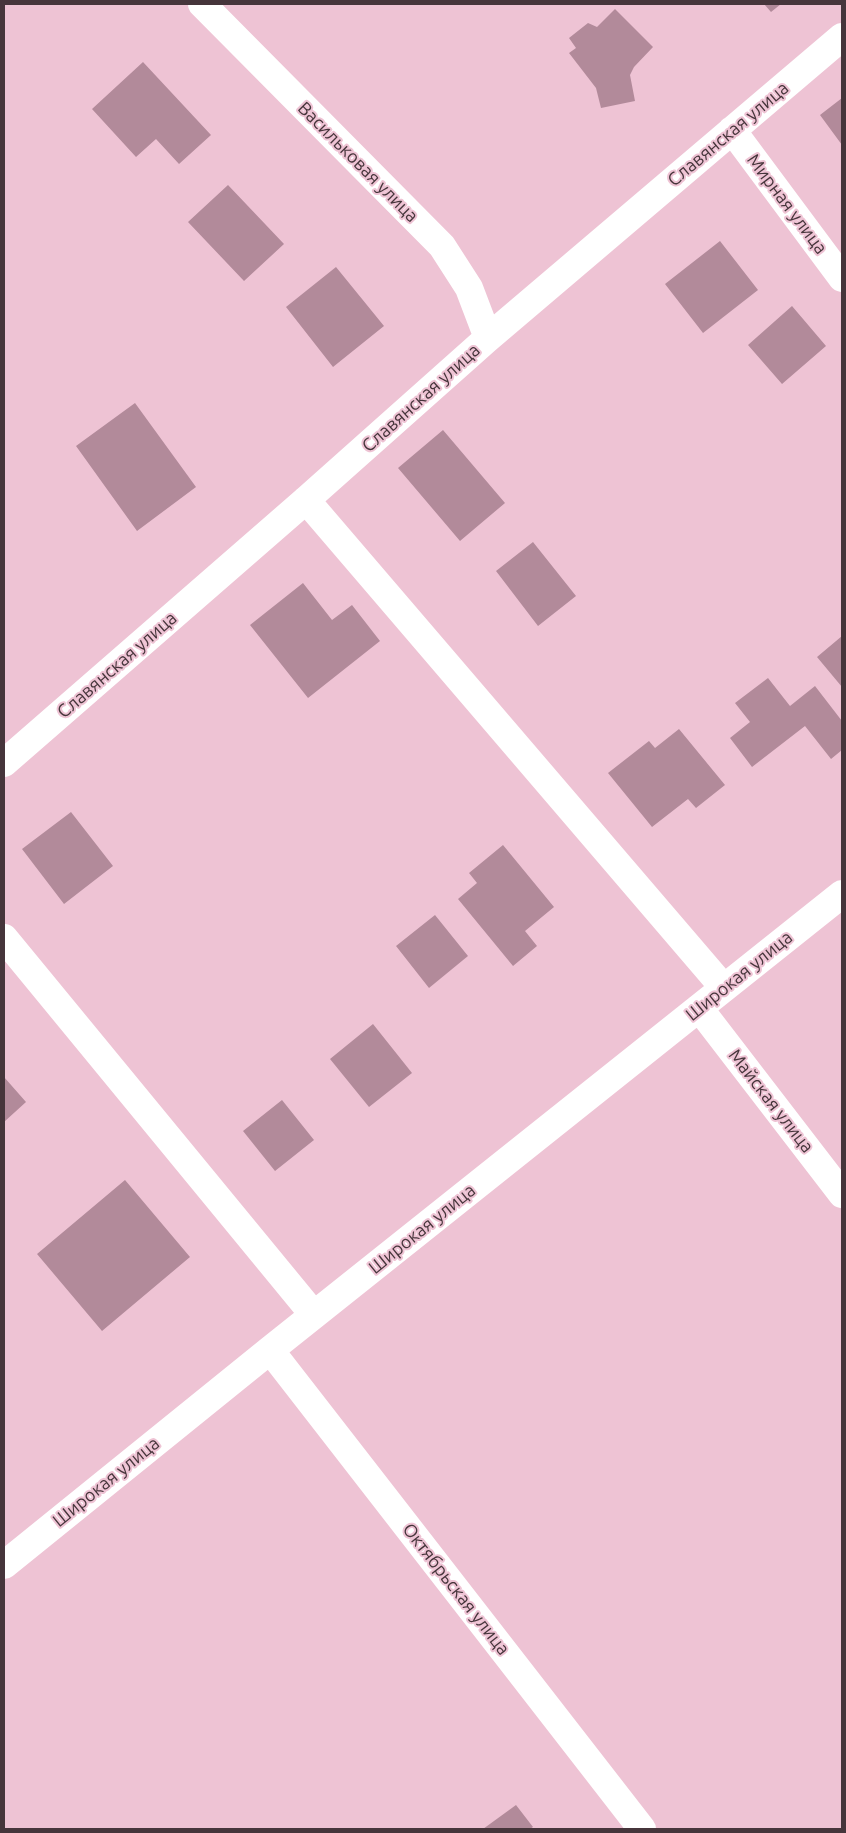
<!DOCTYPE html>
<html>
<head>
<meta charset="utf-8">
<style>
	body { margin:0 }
	#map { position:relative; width:846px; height:1833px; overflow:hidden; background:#eec3d4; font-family:Ubuntu,sans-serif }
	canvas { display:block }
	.frame { position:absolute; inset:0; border:5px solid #46353b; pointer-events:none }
</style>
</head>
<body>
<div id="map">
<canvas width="846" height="1833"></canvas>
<div class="frame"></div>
</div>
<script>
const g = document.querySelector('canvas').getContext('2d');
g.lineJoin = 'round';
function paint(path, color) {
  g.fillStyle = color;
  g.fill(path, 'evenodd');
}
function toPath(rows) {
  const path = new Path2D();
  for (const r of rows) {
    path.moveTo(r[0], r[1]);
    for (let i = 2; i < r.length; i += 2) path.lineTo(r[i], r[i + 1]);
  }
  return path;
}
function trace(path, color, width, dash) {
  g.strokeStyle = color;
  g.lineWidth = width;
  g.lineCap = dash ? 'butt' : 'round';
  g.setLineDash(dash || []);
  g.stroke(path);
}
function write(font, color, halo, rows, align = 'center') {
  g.font = font + ' Ubuntu,sans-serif';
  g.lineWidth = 4;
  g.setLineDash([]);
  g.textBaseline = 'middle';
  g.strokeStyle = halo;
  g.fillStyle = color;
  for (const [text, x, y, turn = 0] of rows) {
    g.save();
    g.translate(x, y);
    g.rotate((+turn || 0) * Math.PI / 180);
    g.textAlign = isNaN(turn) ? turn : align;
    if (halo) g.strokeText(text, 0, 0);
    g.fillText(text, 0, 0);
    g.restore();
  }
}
paint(toPath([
	[764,4,781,4,771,12],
	[615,9,653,47,634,67,630,75,635,101,601,108,596,88,569,53,576,48,569,38,588,23,597,27],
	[143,62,211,135,179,164,156,139,136,157,92,109],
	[842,98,842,145,820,115],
	[228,185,284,244,244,281,188,222],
	[720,241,758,290,703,333,665,284],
	[336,267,384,326,333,367,286,307],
	[792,306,826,346,782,384,748,345],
	[135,403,196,487,137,531,76,446],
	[443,430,505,503,460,541,398,468],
	[533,542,576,596,538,626,496,571],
	[303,583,332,620,352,605,380,641,308,698,250,625],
	[842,636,842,687,817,657],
	[768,678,790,706,815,686,842,721,842,750,831,759,805,726,752,767,730,738,750,722,735,703],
	[679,729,725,785,696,808,688,799,652,827,608,773,649,741,655,748],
	[71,812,113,866,64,904,22,849],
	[503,845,554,907,525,931,537,946,513,966,458,899,477,883,469,873],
	[435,915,468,956,429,988,396,946],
	[373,1024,412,1073,369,1107,330,1059],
	[4,1077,26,1102,4,1122],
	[282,1100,314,1140,275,1171,243,1131],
	[125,1180,190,1257,102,1331,37,1254],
	[516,1805,533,1827,530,1829,483,1829]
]), '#b28a9a');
trace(toPath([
	[202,4,442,246,469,288,488,338],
	[732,130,842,278],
	[306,500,724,988],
	[4,763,306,500,488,338,842,37],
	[4,938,314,1315],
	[699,1008,842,1194],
	[270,1350,642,1829],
	[4,1565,270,1350,842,894]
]), '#fff', 28);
write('18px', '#46353b', '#eec3d4', [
	["Славянская улица",728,134,-40],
	["Васильковая улица",358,162,45],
	["Мирная улица",787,204,53],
	["Славянская улица",421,398,-42],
	["Славянская улица",117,665,-41],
	["Широкая улица",739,976,-39],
	["Майская улица",771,1101,52],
	["Широкая улица",422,1229,-39],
	["Широкая улица",106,1482,-39],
	["Октябрьская улица",456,1589,52]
]);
</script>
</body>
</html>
